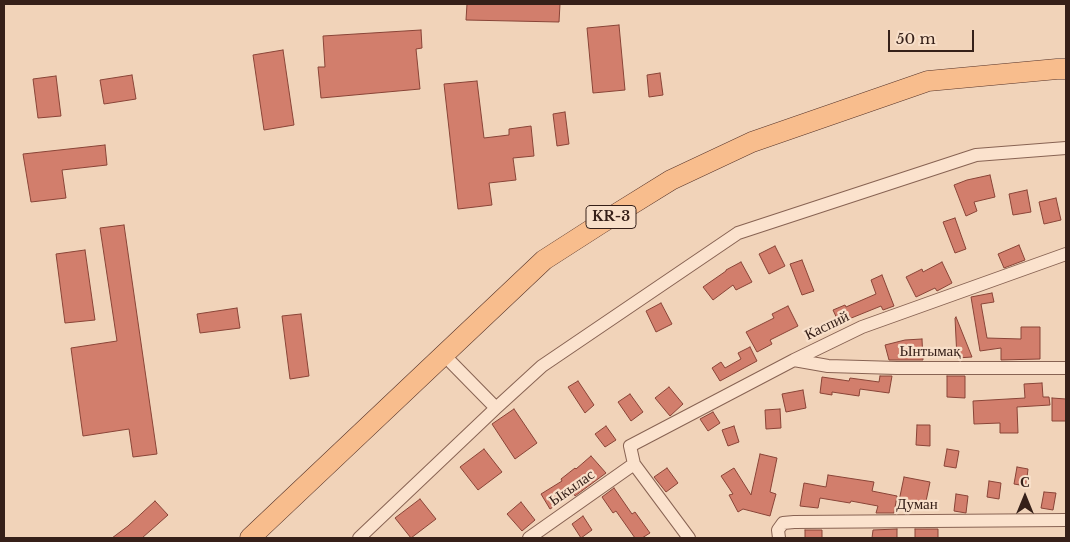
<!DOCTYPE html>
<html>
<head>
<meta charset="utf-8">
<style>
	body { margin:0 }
	#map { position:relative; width:1070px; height:542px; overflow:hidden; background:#f1d3b9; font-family:"Libre Baskerville",serif }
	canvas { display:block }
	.frame { position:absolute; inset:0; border:5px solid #362019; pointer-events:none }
	.north { position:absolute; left:1000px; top:472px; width:50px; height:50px; -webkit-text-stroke:4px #f8dfc9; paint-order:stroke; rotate:0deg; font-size:14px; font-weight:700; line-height:20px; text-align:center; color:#362019 }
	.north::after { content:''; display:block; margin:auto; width:18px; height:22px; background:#362019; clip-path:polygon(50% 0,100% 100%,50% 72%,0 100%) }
	.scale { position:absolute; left:888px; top:30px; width:86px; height:22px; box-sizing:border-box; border:2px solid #362019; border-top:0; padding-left:6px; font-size:15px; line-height:18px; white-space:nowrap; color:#362019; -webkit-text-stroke:4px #f8dfc9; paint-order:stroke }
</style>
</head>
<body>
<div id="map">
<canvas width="1070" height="542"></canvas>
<div class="frame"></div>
<div class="north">С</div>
<div class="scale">50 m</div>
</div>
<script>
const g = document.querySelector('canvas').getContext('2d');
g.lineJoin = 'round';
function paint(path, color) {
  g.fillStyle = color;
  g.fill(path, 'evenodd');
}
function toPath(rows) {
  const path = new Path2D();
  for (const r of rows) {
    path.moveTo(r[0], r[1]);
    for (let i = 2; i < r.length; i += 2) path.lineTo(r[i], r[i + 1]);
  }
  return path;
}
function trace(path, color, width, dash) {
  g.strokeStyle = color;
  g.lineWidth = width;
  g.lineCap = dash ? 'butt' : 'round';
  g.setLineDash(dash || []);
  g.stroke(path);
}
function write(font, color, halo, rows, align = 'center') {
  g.font = font + ' "Libre Baskerville",serif';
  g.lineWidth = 4.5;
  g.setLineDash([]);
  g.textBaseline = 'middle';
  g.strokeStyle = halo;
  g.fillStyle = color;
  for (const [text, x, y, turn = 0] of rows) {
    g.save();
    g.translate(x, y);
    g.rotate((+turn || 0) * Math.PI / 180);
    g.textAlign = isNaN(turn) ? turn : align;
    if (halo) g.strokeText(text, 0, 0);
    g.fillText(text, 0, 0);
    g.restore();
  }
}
const building = toPath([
	[467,4,560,4,559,22,466,20,467,4],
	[619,25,625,90,593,93,587,28,619,25],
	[421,30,422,48,416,49,420,89,321,98,318,67,325,67,323,36,421,30],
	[283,50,294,125,264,130,253,55,283,50],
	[660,73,663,95,649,97,647,75,660,73],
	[132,75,136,99,104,104,100,80,132,75],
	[56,76,61,116,38,118,33,79,56,76],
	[477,81,484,138,509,135,509,129,531,126,534,156,513,158,516,180,489,183,492,205,458,209,444,84,477,81],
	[565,112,569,144,557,146,553,114,565,112],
	[105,145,107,165,62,170,66,198,31,202,23,154,105,145],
	[990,175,995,197,974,202,977,211,966,216,954,185,967,180,990,175],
	[1027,190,1031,212,1013,215,1009,194,1027,190],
	[1056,198,1061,220,1044,224,1039,202,1056,198],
	[955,218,966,249,955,253,943,222,955,218],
	[124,225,157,454,133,457,129,429,83,436,71,348,117,341,100,228,124,225],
	[1019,245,1025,260,1004,268,998,254,1019,245],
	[775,246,785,266,769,274,759,254,775,246],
	[85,250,95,320,65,323,56,254,85,250],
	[802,260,814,291,802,295,790,264,802,260],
	[741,262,752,282,736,290,733,285,713,300,703,287,726,271,726,270,741,262],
	[942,262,952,283,937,291,935,288,916,297,906,277,922,269,923,272,942,262],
	[882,275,894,306,883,310,881,306,839,323,833,310,845,305,846,307,876,294,871,280,882,275],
	[992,293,994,302,981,304,987,338,1021,339,1021,327,1040,327,1040,359,1001,360,1001,348,980,351,971,297,992,293],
	[661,303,672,324,656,332,646,311,661,303],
	[788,306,798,326,770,340,772,344,757,352,746,332,774,318,772,314,788,306],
	[237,308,240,328,200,333,197,314,237,308],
	[301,314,309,376,290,379,282,316,301,314],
	[956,317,972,357,957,358,955,318,956,317],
	[922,339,923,360,889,360,885,345,905,340,922,339],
	[750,347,757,361,720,381,712,368,721,362,725,368,741,359,738,353,750,347],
	[880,376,892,376,889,393,860,389,859,396,832,392,832,395,820,393,822,377,849,381,850,378,879,382,880,376],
	[947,376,965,376,965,398,947,397,947,376],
	[578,381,594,405,585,413,568,387,578,381],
	[1042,383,1043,397,1049,397,1050,405,1017,407,1018,433,1000,433,1000,423,974,424,973,401,1025,398,1024,384,1042,383],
	[669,387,683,404,670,416,655,398,669,387],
	[803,390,806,408,786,412,782,394,803,390],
	[630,394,643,412,631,421,618,402,630,394],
	[1052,398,1066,399,1066,421,1052,421,1052,398],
	[514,409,537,443,515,459,492,424,514,409],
	[780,409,781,428,766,429,765,410,780,409],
	[713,412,720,423,708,431,700,419,713,412],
	[917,425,930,425,930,446,916,445,917,425],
	[606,426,616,440,605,447,595,434,606,426],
	[734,426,739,442,728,446,722,430,734,426],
	[484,449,502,472,478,490,460,467,484,449],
	[947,449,959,451,956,468,944,466,947,449],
	[760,454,777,458,770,492,776,494,770,516,743,509,738,512,729,495,733,494,721,476,734,468,751,495,760,454],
	[591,456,606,473,575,496,574,494,550,509,541,494,562,481,561,479,575,468,576,469,591,456],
	[1017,467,1028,469,1026,486,1014,484,1017,467],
	[667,468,678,483,666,492,654,477,667,468],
	[828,475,874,482,872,491,897,496,894,513,876,513,878,506,851,501,850,503,820,498,818,508,800,506,804,483,826,487,828,475],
	[904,477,930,482,925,506,899,501,904,477],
	[989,481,1001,483,999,499,987,497,989,481],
	[614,488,632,514,635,512,650,533,642,538,635,538,616,511,613,513,602,497,614,488],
	[1044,492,1056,493,1053,510,1041,508,1044,492],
	[956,494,968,496,966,513,954,511,956,494],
	[420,499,436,519,411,538,395,518,420,499],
	[155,501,168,515,142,538,112,538,128,526,155,501],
	[521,502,535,520,522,531,507,514,521,502],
	[583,516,592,530,581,538,572,524,583,516],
	[897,529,897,538,872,538,873,530,897,529],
	[915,529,938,529,938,538,915,538,915,529],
	[805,530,822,530,822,538,805,538,805,530]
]);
paint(building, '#d27e6c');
trace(building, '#894437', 1);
const street = toPath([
	[444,355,496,408],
	[794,360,828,366,897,368,1066,368],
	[359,538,496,408,542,366,738,233,976,155,1066,148],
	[529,538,634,464],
	[689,538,634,464,630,446,794,360,862,327,1066,254],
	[779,538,778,530,783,523,794,522,1066,520]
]);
const primary = toPath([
	[250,538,544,260,600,224,671,180,752,142,928,81,1057,69,1066,69]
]);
trace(street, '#886353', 14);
trace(primary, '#553228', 21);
trace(street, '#fbe2cd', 12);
trace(primary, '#f8bd8d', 20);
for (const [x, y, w] of [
	[611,217,50]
]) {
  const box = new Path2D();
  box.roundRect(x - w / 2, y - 11.5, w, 23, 4);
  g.fillStyle = '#f8dfc9';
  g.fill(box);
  trace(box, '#362019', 1);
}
write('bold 14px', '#362019', null, [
	["KR-3",611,217]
]);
write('15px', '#362019', '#f8dfc9', [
	["Каспий",827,326,-26],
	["Ынтымақ",930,352],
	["Ыкылас",572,488,-35],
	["Думан",917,505]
]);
</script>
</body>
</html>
